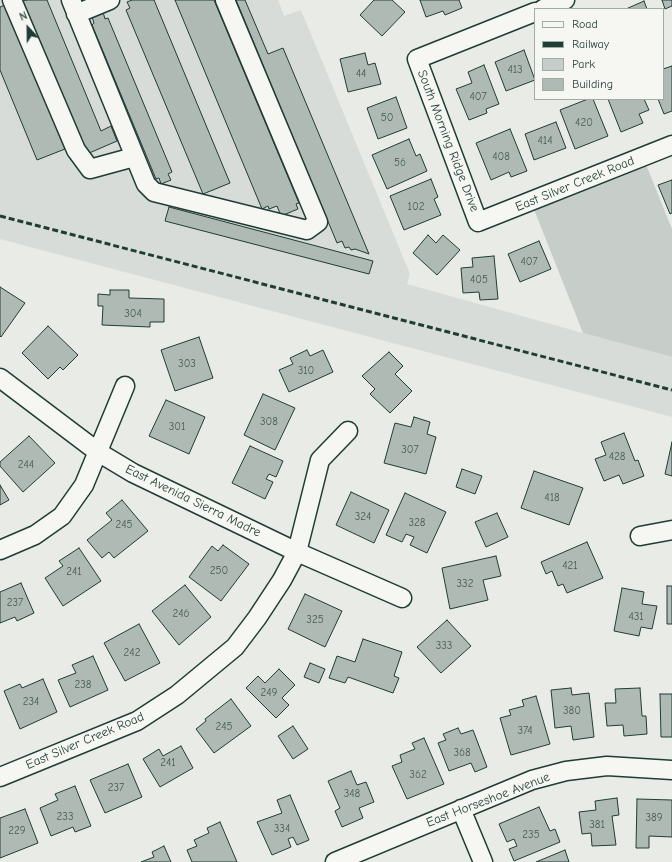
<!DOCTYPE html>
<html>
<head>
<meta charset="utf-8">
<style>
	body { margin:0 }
	#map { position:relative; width:672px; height:862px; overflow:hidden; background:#e9ebe7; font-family:"Comic Neue",sans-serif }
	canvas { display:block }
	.legend { position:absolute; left:534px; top:8px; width:130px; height:92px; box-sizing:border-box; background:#f6f6f2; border:1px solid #a0aca6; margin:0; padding:5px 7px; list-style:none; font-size:12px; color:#1f3d34 }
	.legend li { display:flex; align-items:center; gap:8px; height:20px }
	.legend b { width:20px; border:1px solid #a0aca6 }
	.north { position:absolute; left:8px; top:8px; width:40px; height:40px; -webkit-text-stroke:3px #f6f6f2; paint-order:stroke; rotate:338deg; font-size:11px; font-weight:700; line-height:16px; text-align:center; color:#1f3d34 }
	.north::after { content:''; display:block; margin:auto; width:14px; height:18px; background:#1f3d34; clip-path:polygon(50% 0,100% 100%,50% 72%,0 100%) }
</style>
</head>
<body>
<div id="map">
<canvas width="672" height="862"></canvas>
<ul class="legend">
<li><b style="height:5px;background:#f6f6f2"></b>Road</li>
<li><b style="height:5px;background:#1f3d34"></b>Railway</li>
<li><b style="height:11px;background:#c7cec9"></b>Park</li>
<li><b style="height:11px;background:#b0bab5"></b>Building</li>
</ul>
<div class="north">N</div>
</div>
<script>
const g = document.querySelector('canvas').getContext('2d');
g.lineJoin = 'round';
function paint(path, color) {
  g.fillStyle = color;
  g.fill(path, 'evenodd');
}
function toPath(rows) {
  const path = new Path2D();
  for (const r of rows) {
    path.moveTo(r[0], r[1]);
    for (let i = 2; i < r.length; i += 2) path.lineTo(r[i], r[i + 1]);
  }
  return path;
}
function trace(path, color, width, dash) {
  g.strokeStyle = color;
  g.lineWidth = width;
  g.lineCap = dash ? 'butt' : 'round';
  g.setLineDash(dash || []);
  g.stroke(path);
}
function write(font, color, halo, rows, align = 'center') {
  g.font = font + ' "Comic Neue",sans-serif';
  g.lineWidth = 3.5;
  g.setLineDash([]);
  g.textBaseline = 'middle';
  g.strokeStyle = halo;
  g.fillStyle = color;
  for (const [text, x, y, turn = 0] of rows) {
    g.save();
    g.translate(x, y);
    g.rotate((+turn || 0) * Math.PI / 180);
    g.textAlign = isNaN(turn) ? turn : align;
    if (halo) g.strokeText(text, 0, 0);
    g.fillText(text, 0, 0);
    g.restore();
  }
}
paint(toPath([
	[0,0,278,0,284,16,301,10,410,274,407,284,583,333,672,357,672,417,0,239]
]), '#d8dcd8');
paint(toPath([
	[643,157,672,229,672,357,583,333,531,202]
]), '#c7cec9');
const building = toPath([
	[27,0,47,0,101,131,111,126,117,141,87,154,23,1,27,0],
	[132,0,154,0,230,183,203,194,126,10,130,8,127,2,132,0],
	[175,0,214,0,299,203,296,204,298,209,281,216,277,206,269,209,268,206,262,209,175,0],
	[236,0,245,0,268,54,283,48,369,254,355,249,351,250,349,247,345,248,342,241,337,243,236,0],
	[374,0,392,0,405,12,382,36,360,15,374,0],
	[420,0,459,0,462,8,445,15,443,11,426,17,420,0],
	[662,0,672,0,672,6,665,9,662,0],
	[644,1,647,9,626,9,644,1],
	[5,5,65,149,37,160,0,70,0,7,5,5],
	[103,12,105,19,108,18,172,172,168,174,171,180,161,184,159,178,156,179,92,25,94,23,92,17,103,12],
	[524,50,535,80,506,91,495,62,524,50],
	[365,53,368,65,375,63,381,84,348,92,340,59,365,53],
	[484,65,499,104,486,109,487,113,469,120,456,89,472,83,468,72,484,65],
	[672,66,672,111,664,114,658,99,663,99,663,69,672,66],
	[396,97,407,128,378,139,367,108,396,97],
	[588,99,593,99,608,136,575,149,560,110,588,99],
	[608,99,644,99,649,110,639,114,643,123,621,132,608,99],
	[556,122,566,148,534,160,525,134,556,122],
	[510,129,527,171,511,177,509,172,491,180,476,143,510,129],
	[409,139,416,156,420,154,427,171,387,189,372,155,409,139],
	[431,179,438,197,434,199,441,215,404,230,390,196,431,179],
	[672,180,672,213,670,214,658,185,672,180],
	[169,207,373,261,369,274,165,221,169,207],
	[428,235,436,243,443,235,460,250,437,275,413,253,428,235],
	[539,241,551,269,520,282,508,254,539,241],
	[494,256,498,299,480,300,479,292,463,293,461,268,473,267,472,258,494,256],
	[0,287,25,303,1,337,0,336,0,287],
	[110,290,129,290,129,298,164,299,164,322,150,322,150,327,102,325,103,306,98,306,98,294,110,295,110,290],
	[48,326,78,355,63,370,60,367,48,379,22,353,48,326],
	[199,337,213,378,175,391,161,350,199,337],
	[307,350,310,356,323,350,333,372,289,392,279,370,293,364,290,358,307,350],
	[389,352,403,366,395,374,412,391,390,413,370,394,375,389,362,376,389,352],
	[263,394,295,408,275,450,244,435,263,394],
	[166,400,205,417,189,454,149,436,166,400],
	[414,417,430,422,427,434,436,437,426,474,384,463,395,423,411,427,414,417],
	[624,433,635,461,638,460,644,476,623,484,619,475,604,481,595,459,606,455,601,442,624,433],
	[29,436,55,463,23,492,0,466,0,462,29,436],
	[672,442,672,476,665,474,672,442],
	[250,446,283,461,276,477,269,474,266,479,273,482,265,499,232,483,250,446],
	[462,469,482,476,475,494,456,487,462,469],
	[534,471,583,488,569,525,521,508,534,471],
	[0,485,9,500,0,505,0,485],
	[351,492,389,510,374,543,336,525,351,492],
	[405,493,446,512,427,553,410,545,414,537,406,534,402,542,386,535,405,493],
	[122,500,148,531,114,558,109,552,102,558,87,540,112,520,106,513,122,500],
	[497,513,508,537,486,547,475,522,497,513],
	[587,542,603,578,567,593,563,584,558,586,552,571,546,574,541,562,587,542],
	[223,545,249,564,221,601,189,577,212,546,218,551,223,545],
	[79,548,101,581,63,606,45,578,63,566,59,561,79,548],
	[496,556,501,576,483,580,488,600,450,609,442,568,496,556],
	[21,583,34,613,17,621,15,617,0,623,0,592,21,583],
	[185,585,211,617,179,645,152,611,185,585],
	[667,586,672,586,672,624,667,624,667,586],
	[622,588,644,592,642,604,657,606,652,629,641,627,639,636,614,631,622,588],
	[305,594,342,611,325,647,288,629,305,594],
	[447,620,471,646,441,673,417,647,447,620],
	[139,624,160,663,125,681,104,643,139,624],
	[363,639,402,652,394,676,399,678,393,693,348,677,345,683,329,678,337,656,355,662,363,639],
	[93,656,108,690,70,707,58,680,76,673,72,665,93,656],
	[310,663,325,669,319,683,304,677,310,663],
	[279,669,295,685,282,698,289,705,276,718,246,688,258,676,265,683,279,669],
	[43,679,57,712,20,729,4,691,20,684,22,688,43,679],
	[571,688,572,695,589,693,594,737,573,740,571,726,555,728,551,690,571,688],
	[640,688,642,716,646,716,647,734,624,736,623,725,607,726,605,703,616,703,615,689,640,688],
	[660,694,672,694,672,737,661,737,660,694],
	[536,696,550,744,511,755,500,718,511,715,509,710,524,706,522,700,536,696],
	[231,699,251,726,214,753,196,729,206,721,205,719,231,699],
	[293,726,308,749,293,759,278,736,293,726],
	[458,728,461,734,473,730,487,767,475,772,471,763,449,771,438,743,446,740,443,734,458,728],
	[424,738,444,784,407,799,392,766,402,762,400,755,415,749,412,743,424,738],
	[181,746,193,768,160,787,143,759,159,749,163,756,181,746],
	[128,764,142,797,105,813,90,780,128,764],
	[351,771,357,785,366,782,374,802,359,808,363,818,342,827,335,811,340,808,328,781,351,771],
	[75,786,91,826,75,832,73,827,51,836,40,808,58,800,55,794,75,786],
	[290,795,309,840,297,845,293,837,288,839,291,847,272,855,257,822,282,813,277,800,290,795],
	[617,798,619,815,612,816,616,845,592,846,591,833,582,834,579,812,596,810,595,801,617,798],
	[637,799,672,800,672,837,649,836,649,848,636,848,637,799],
	[539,807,550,831,555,829,560,842,514,861,509,849,517,846,514,839,507,842,499,824,539,807],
	[25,809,38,843,0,858,0,818,25,809],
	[220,822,237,862,192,862,187,850,197,846,194,840,209,833,207,828,220,822],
	[164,846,171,862,141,862,154,857,152,852,164,846],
	[565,850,569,862,536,862,565,850]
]);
paint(building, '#b0bab5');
trace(building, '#1f3d34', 1);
const minor = toPath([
	[12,0,76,150,90,169,134,157],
	[71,0,146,184,154,192,307,230,318,222,225,0],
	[543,9,565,0],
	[535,12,417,59,478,222,672,145],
	[76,14,110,0],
	[0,378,98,452,133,473,297,552,402,598],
	[640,536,672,530],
	[0,550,35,535,62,516,84,485,125,386],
	[0,777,137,721,177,695,235,647,257,618,282,580,297,552,320,460,348,431],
	[461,809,483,862],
	[335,862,532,780,566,771,607,766,672,770]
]);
trace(minor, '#1f3d34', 21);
trace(minor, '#f6f6f2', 18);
trace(toPath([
	[0,216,672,390]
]), '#1f3d34', 3, [6, 3]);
write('11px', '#435c54', null, [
	["413",515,70],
	["44",361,74],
	["407",478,97],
	["50",387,118],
	["420",584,123],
	["414",545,141],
	["408",501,157],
	["56",400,163],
	["102",416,207],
	["407",529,262],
	["405",479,280],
	["304",133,314],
	["303",187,364],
	["310",306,371],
	["308",269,422],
	["301",177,427],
	["307",410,450],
	["428",617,457],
	["244",26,465],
	["418",552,498],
	["324",363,517],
	["328",417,523],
	["245",124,525],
	["421",570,566],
	["250",219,571],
	["241",74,572],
	["332",465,584],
	["237",15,603],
	["246",181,614],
	["431",636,617],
	["325",315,620],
	["333",444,646],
	["242",132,653],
	["238",83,685],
	["249",269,693],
	["234",31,702],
	["380",572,711],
	["245",224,727],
	["374",525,731],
	["368",462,753],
	["241",168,763],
	["362",418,775],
	["237",116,788],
	["348",352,794],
	["233",65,817],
	["389",654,818],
	["381",597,825],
	["334",282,829],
	["229",17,831],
	["235",531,835]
]);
write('13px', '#1f3d34', '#f6f6f2', [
	["South Morning Ridge Drive",448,141,69],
	["East Silver Creek Road",575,184,-22],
	["East Avenida Sierra Madre",193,501,26],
	["East Silver Creek Road",85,741,-23],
	["East Horseshoe Avenue",488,800,-21]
]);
</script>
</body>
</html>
